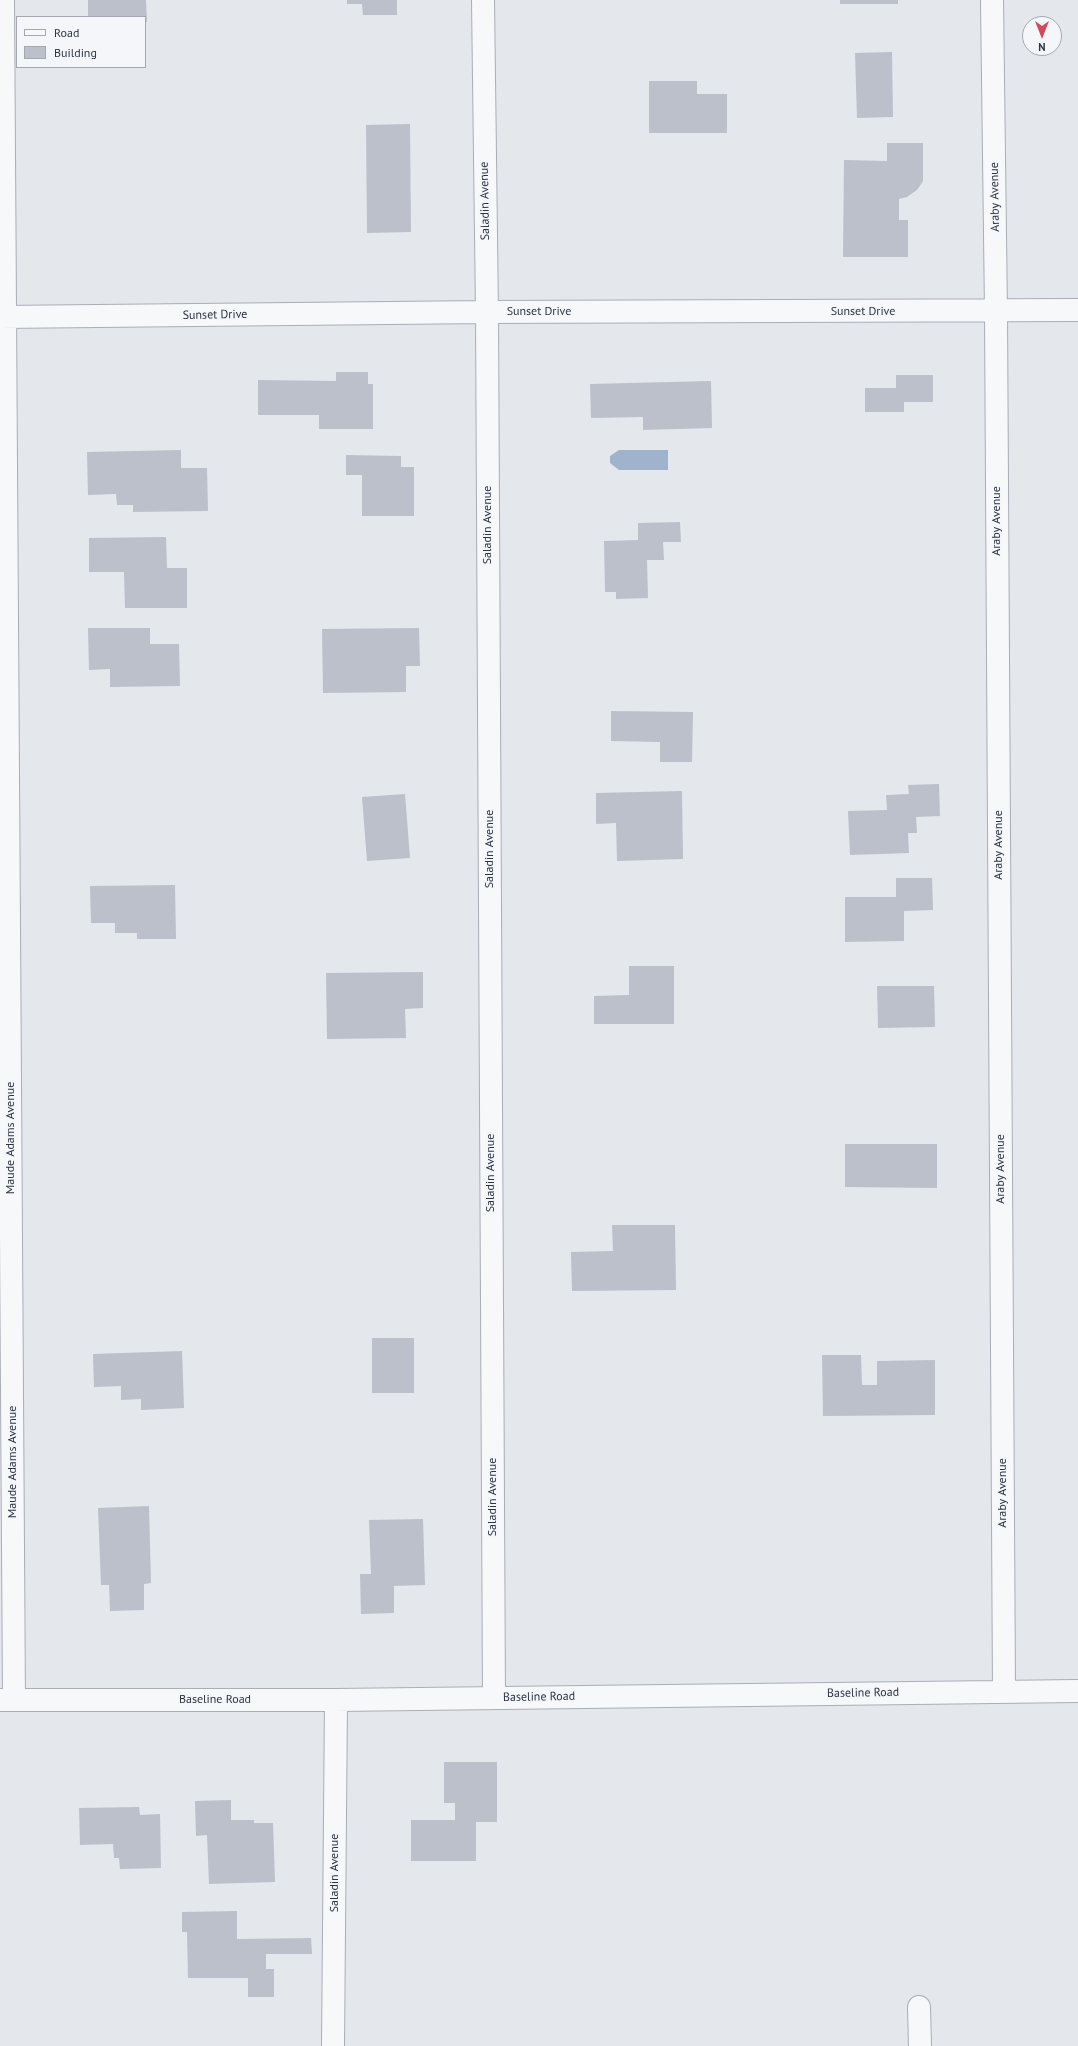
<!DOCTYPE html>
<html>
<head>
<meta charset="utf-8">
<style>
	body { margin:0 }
	#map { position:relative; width:1078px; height:2046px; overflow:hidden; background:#e4e7ec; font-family:"PT Sans",sans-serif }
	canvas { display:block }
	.legend { position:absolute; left:16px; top:16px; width:130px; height:52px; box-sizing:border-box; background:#f4f6f9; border:1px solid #a4a8b1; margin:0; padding:5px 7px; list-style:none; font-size:12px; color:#2b3445 }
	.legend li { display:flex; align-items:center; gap:8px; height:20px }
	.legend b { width:20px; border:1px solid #a4a8b1 }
	.north { position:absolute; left:1022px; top:16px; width:40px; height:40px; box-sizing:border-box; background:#f4f6f9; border:1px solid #a4a8b1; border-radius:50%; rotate:180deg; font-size:11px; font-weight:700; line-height:16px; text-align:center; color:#2b3445 }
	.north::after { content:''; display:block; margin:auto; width:14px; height:18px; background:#d1495b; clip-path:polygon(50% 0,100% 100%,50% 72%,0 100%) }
</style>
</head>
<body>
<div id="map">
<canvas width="1078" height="2046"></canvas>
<ul class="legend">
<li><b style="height:5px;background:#f7f8fa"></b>Road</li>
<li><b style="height:11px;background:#bbc0ca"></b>Building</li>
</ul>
<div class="north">N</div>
</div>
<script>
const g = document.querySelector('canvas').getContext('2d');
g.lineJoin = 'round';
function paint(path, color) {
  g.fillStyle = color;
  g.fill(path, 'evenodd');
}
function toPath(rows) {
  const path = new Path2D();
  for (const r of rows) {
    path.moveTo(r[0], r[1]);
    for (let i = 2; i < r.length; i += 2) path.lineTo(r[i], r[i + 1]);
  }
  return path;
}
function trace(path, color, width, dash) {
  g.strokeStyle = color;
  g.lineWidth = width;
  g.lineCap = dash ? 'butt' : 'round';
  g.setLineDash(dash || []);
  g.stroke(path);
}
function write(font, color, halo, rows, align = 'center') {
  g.font = font + ' "PT Sans",sans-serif';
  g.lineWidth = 3;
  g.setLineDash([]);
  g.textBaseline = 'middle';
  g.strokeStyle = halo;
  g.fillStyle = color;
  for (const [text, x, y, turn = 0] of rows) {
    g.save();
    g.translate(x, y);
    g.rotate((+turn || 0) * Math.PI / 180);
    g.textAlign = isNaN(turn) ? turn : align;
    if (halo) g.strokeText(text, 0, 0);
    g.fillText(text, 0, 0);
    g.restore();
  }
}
paint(toPath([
	[619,450,668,450,668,470,619,470,610,463,610,456]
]), '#9fb4cc');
paint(toPath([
	[88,0,146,0,147,22,145,22,145,17,88,17],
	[347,0,397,0,397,15,363,15,362,4,347,4],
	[840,0,898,0,898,4,840,4],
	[892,52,893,117,857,118,855,53],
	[649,81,697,81,697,94,727,94,727,133,649,133],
	[410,124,411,232,367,233,366,125],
	[887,143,923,143,923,181,917,190,907,197,899,199,899,220,908,220,908,257,843,257,844,160,887,161],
	[336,372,368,372,368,384,373,384,373,429,319,429,319,415,258,415,258,380,336,381],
	[896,375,933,375,933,402,904,402,904,412,865,412,865,388,896,388],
	[711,381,712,428,643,430,643,417,591,418,590,384],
	[181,450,181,468,207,468,208,511,133,512,133,505,117,505,116,494,88,495,87,452],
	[346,455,401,456,401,467,414,467,414,516,362,516,362,475,346,475],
	[680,522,681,542,663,542,664,560,647,560,648,598,616,599,616,592,605,592,604,541,638,540,638,523],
	[166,537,167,568,187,568,187,608,125,608,124,572,89,572,89,538],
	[88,628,150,628,150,644,179,644,180,686,110,687,110,669,89,670],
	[419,628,420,666,406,666,406,692,323,693,322,629],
	[611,711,693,712,692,762,660,762,660,742,611,741],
	[939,784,940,816,916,817,917,833,908,833,909,853,850,855,848,811,887,810,886,795,909,794,908,785],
	[682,791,683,859,617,861,616,823,596,824,596,793],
	[405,794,410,858,367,861,362,797],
	[896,878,932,878,933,910,904,911,904,941,845,942,845,897,896,897],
	[175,885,176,939,137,939,137,933,115,933,115,923,91,923,90,886],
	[629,966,674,966,674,1024,594,1024,594,996,629,995],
	[423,972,423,1008,405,1009,406,1038,327,1039,326,973],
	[877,986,934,986,935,1027,878,1028],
	[845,1144,937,1144,937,1188,845,1187],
	[612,1225,675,1225,676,1290,572,1291,571,1252,613,1251],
	[372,1338,414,1338,414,1393,372,1393],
	[182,1351,184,1408,141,1410,141,1399,121,1400,121,1386,94,1387,93,1354],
	[822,1355,861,1355,862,1385,877,1385,877,1361,935,1360,935,1415,823,1416],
	[149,1506,151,1583,144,1584,144,1610,110,1611,109,1585,101,1585,98,1508],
	[423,1519,425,1585,394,1586,394,1613,361,1614,360,1574,371,1574,369,1520],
	[444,1762,497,1762,497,1822,476,1822,476,1861,411,1861,411,1820,455,1820,455,1803,444,1803],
	[231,1800,231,1820,254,1820,254,1823,273,1823,275,1882,209,1884,207,1835,196,1836,195,1801],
	[139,1807,140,1815,160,1814,161,1868,120,1869,119,1858,114,1858,113,1844,80,1845,79,1808],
	[237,1911,237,1939,311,1938,312,1954,266,1954,266,1969,274,1969,274,1997,248,1997,248,1978,188,1978,187,1932,182,1932,182,1912]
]), '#bbc0ca');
const minor = toPath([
	[3,0,14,1700],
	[483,0,487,312,494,1698],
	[992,0,996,312,1004,1691],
	[0,317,487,312,1078,310],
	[0,1700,336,1700,1078,1691],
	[919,2007,920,2046],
	[333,2046,336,1700]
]);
trace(minor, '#a9aeb7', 24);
trace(minor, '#f7f8fa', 22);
write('12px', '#2b3445', '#f4f6f9', [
	["Araby Avenue",995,197,-91],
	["Saladin Avenue",485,201,-91],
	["Sunset Drive",539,312],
	["Sunset Drive",863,312],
	["Sunset Drive",215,315,-1],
	["Araby Avenue",997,521,-90],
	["Saladin Avenue",488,525,-90],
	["Araby Avenue",999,845,-90],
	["Saladin Avenue",490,849,-90],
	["Maude Adams Avenue",11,1138,-90],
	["Araby Avenue",1001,1169,-90],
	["Saladin Avenue",491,1173,-90],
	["Maude Adams Avenue",13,1462,-90],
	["Araby Avenue",1003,1493,-90],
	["Saladin Avenue",493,1497,-90],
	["Baseline Road",863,1693,-1],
	["Baseline Road",539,1697,-1],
	["Baseline Road",215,1700],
	["Saladin Avenue",335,1873,-90]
]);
</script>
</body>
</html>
